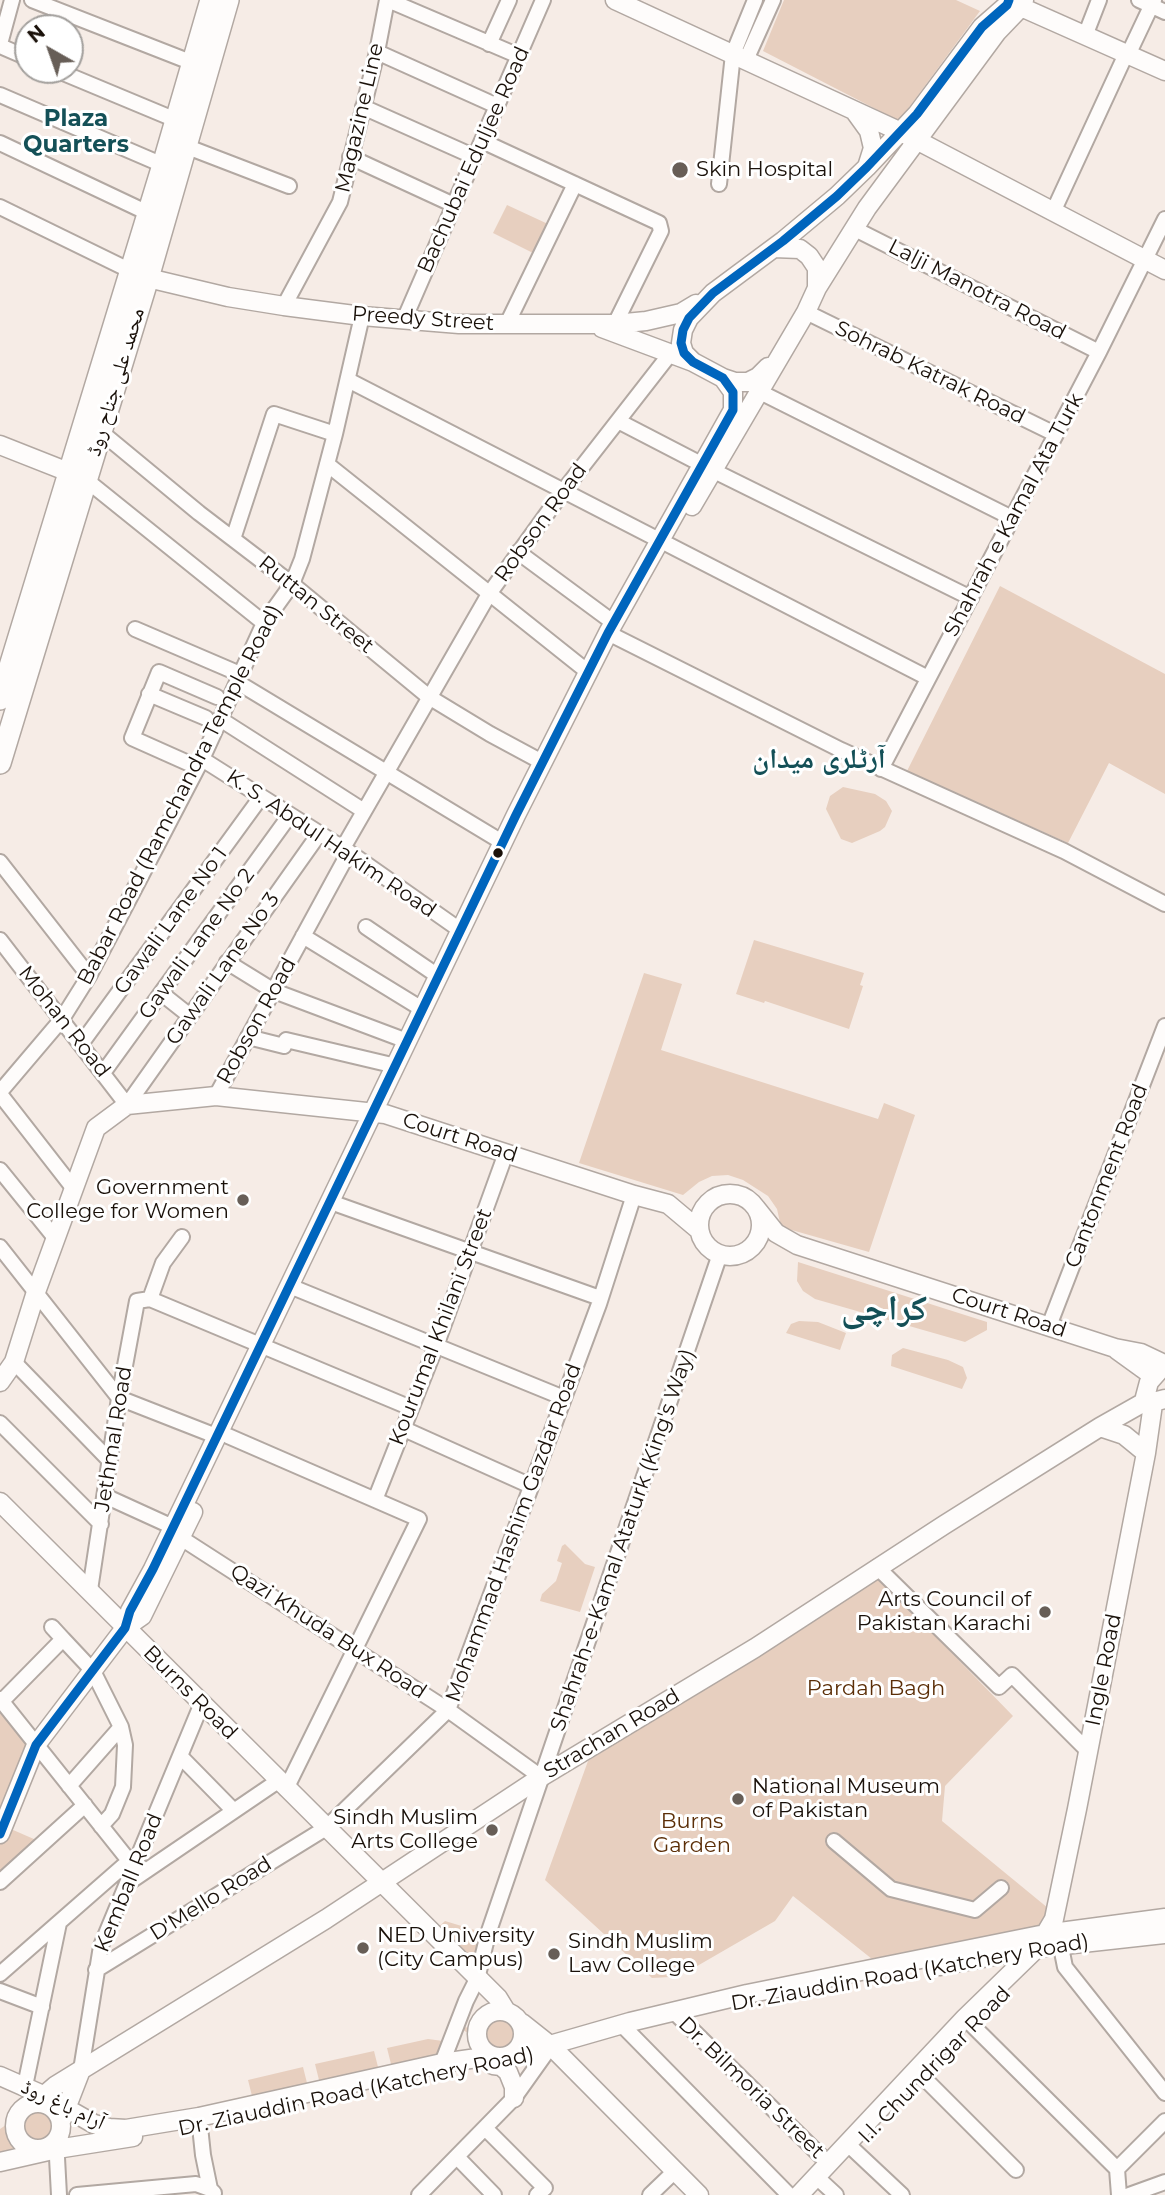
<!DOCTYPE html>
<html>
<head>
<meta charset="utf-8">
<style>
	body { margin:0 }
	#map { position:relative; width:1165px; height:2195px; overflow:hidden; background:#f6ece6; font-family:Montserrat,sans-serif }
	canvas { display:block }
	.north { position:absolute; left:14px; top:14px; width:70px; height:70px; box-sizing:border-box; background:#fff; border:2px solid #a3a09d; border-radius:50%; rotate:320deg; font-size:19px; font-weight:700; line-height:28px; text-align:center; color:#1a110a }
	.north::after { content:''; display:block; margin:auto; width:24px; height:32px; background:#675e57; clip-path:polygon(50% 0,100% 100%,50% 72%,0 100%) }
</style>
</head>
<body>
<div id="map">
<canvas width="1165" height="2195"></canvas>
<div class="north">N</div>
</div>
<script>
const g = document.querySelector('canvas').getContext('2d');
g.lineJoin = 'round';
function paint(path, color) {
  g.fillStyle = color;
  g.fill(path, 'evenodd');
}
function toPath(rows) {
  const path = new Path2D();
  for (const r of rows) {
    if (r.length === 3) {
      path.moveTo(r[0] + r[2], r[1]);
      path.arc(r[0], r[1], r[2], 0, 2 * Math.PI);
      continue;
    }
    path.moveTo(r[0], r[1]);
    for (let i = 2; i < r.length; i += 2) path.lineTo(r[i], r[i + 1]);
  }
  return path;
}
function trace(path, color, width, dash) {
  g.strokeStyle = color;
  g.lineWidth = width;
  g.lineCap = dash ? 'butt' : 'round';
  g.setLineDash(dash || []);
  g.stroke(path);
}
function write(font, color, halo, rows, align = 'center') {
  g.font = font + ' Montserrat,"Noto Naskh Arabic",sans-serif';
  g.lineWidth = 6;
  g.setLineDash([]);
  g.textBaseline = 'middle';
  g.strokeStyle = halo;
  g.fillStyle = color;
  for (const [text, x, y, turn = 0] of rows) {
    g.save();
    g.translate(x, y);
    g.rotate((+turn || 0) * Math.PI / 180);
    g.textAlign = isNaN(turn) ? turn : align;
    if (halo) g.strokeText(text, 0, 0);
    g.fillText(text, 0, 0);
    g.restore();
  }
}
paint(toPath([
	[784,0,956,0,980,11,899,121,763,51],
	[507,205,548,224,533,253,493,233],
	[1000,586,1165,674,1165,794,1109,763,1068,843,907,771],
	[843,787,875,794,886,801,892,811,885,827,880,831,852,843,841,839,826,809,830,796],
	[754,940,864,973,860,985,863,986,849,1029,765,1001,764,1003,736,994],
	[644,973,682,984,661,1050,878,1119,884,1103,915,1115,869,1252,781,1227,777,1209,768,1196,743,1180,728,1175,712,1176,699,1182,683,1195,579,1163],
	[798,1262,987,1322,987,1330,965,1342,815,1299,803,1291,797,1281],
	[799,1321,818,1322,846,1333,840,1350,786,1333,791,1324],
	[903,1348,948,1360,963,1367,967,1378,962,1389,891,1366,892,1355],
	[565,1544,585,1564,595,1567,580,1612,540,1601,542,1594,556,1581,562,1563,557,1561,562,1546],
	[877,1576,1013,1716,945,1786,942,1821,1054,1913,1040,1927,877,1963,793,1896,775,1921,692,1969,670,1977,652,1978,545,1880,588,1761],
	[0,1699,36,1745,0,1831],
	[4,1826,43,1843,0,1882,0,1834],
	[445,1921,488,1934,474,1976,432,1933],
	[499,2010,513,2014,519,2019,524,2035,518,2049,484,2051,477,2039,457,2026,477,2029,486,2015],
	[428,2039,443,2041,437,2057,392,2068,387,2048],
	[374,2051,379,2071,320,2084,315,2064],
	[303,2067,308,2087,253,2100,248,2080],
	[32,2103,39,2103,57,2111,61,2122,58,2137,53,2143,0,2157,0,2129,16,2118,25,2107]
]), '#e7cfbf');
const minor = toPath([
	[32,0,193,63],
	[388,0,519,56],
	[1139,0,1165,12],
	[1085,36,1099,0],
	[0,44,12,0],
	[489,44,509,0],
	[0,46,28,58],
	[377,52,497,106],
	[1128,55,1154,0],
	[746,60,773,0],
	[56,70,176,120],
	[0,95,163,165],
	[363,107,475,157],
	[482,141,659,223,661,231,615,324],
	[0,143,148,213],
	[185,146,289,186],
	[350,157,454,205],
	[719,184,733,54,755,0],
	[0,207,131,271],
	[1053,212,1126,54],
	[855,229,1099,352],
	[284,306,340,202,377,52,387,0],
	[806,312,1055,434],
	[404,320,543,0],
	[507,324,575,184],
	[348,380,659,540],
	[758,391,1012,518],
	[618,421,701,464],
	[101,432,199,513,292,584,429,697,490,734,542,762],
	[327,464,588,672],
	[712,470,971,598],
	[85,479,264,623],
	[233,539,274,414,335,434],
	[669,545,928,678],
	[518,552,614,623],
	[135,629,240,674],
	[608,633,841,750,1064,851,1165,904],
	[237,682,502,842],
	[149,694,206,718],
	[220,719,364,811],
	[202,759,349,852,460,930],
	[197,767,132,738,159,672,217,697],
	[881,769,1099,352,1165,219],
	[343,848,489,594,564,490,670,354],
	[0,862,89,976],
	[366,927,438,976],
	[303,936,422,1009],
	[0,940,127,1105,319,834],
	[227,962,274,991,407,1041],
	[161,993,190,1016],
	[248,1037,284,1046,286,1040,396,1066],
	[81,1044,261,797],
	[103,1073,290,815],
	[0,1092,62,1019,89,976,202,759,264,623,292,584,302,559,335,434,362,316],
	[0,1094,74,1189],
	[216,1096,349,852],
	[0,1170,56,1239],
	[339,1205,600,1298],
	[0,1247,119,1398,216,1436],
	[297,1289,564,1398],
	[150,1299,163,1263,182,1237],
	[1049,1326,1165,1026],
	[14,1362,110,1461],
	[0,1423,101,1524],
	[404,1429,531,1486],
	[228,1436,419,1519,286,1789],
	[105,1496,173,1527],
	[375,1500,436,1346,506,1153],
	[181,1538,448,1710,541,1777],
	[877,1567,999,1687,1012,1675,1088,1751],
	[90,1590,119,1398,137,1301,150,1299,411,1408],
	[52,1627,63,1639],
	[0,1699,134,1867],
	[2,1701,63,1639,93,1671,121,1727,125,1745,123,1787,112,1814,101,1826],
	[180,1756,234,1811],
	[69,1786,121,1727],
	[834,1841,891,1889,975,1910,1001,1888],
	[0,1882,85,1805],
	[128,1883,278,1781],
	[1059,1937,1065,1967,1165,2093],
	[96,1970,326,1828,448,1710,599,1304,634,1195],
	[0,1974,129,1861],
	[0,1991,42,2007],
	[674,2012,829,2164],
	[622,2025,789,2195],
	[972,2025,1117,2169,1119,2195],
	[442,2063,466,2001,477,1979,488,1934,720,1254],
	[81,2070,101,1946,202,1703],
	[924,2078,1016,2170],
	[25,2086,59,1923],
	[199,2117,203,2155,210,2189,214,2193],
	[485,2128,545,2188,537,2195],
	[56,2139,59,2195],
	[854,2150,902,2195],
	[457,2157,494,2195],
	[1117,2169,1165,2121],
	[822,2182,836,2195],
	[77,2195,196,2184,210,2189],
	[419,2195,514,2098,551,2046],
	[650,2195,675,2171],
	[1129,2195,1165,2182]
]);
const major = toPath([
	[615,0,901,132,1165,270],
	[1010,5,1021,7,1165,71],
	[856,113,869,131,873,148,867,167],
	[774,248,800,249,809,256,817,268,817,288],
	[137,274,148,278,228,297,284,306,362,316,459,324,615,324,646,321,681,313,696,304],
	[602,328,693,362],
	[723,378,735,382,748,382,758,377,768,367],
	[0,445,81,477],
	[692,506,806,312,817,288,867,208,997,32,1021,7,1024,0],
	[730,1225,31],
	[756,1208,776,1233,797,1245,1115,1348,1141,1353,1164,1364],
	[1117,1350,1153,1376],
	[1165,1364,1149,1382,1145,1397,1149,1403,1165,1399],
	[0,1382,14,1362,36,1292,96,1128,127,1105,216,1096,385,1114,634,1195,668,1204,699,1230],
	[1100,1427,1124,1435,1146,1453],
	[0,1502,498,1998,506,2011],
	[125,1628,142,1616,193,1512],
	[0,1834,36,1745,125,1628,130,1611,153,1569,516,815,608,633,733,410,733,392,723,378,693,362,684,353,681,343,683,330,689,318,713,293,783,241,837,196,867,167,917,114,982,27,1007,5,1009,0],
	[940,1966,1037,1948,1165,1934],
	[500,2034,23],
	[522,2023,551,2046,699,2195],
	[493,2065,501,2066,508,2072,514,2087,514,2098],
	[0,2076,43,2095,94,2124,109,2128,126,2129,199,2117,442,2063,484,2057,497,2059,508,2057,630,2022,747,1994,1045,1934,1165,1918],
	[35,2103,55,2086,326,1919,541,1777,755,1648,944,1525,1100,1427,1146,1401],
	[38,2126,23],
	[62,2119,81,2070],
	[0,2162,57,2149,133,2137],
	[799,2195,965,2018,1037,1948,1054,1919,1077,1809,1146,1453,1153,1404]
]);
const highway = toPath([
	[0,699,163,165,211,0],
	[0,763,148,278,228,0]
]);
trace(minor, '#b2a8a2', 18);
trace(major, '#b2a8a2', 21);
trace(highway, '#b2a8a2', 24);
trace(minor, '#fefcfb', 14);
trace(major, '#fefcfb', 18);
trace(highway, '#fefcfb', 21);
trace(toPath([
	[0,1834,36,1745,125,1628,130,1611,153,1569,516,815,608,633,733,410,733,392,723,378,693,362,684,353,681,343,683,330,689,318,713,293,783,241,837,196,867,167,917,114,982,27,1007,5,1009,0]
]), '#0065bd', 9);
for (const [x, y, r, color] of [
	[680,170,9,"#675e57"],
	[498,853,6,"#1a110a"],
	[243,1200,7,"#675e57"],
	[1045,1612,7,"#675e57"],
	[738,1799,7,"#675e57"],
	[492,1830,7,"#675e57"],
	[363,1948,7,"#675e57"],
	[554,1954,7,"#675e57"]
]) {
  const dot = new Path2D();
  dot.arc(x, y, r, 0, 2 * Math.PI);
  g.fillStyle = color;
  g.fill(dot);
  trace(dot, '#fff', 2.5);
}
write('21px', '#1a110a', '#fff', [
	["Magazine Line",360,118,-77],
	["Bachubai Eduljee Road",474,160,-66],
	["Lalji Manotra Road",977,290,27],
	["Preedy Street",423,319,4],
	["Sohrab Katrak Road",930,373,26],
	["محمد علی جناح روڈ",116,382,-73],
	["Shahrah e Kamal Ata Turk",1014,515,-62],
	["Robson Road",541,523,-54],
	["Ruttan Street",316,605,39],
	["Babar Road (Ramchandra Temple Road)",180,795,-63],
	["K. S. Abdul Hakim Road",331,844,34],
	["Gawali Lane No 1",171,921,-54],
	["Gawali Lane No 2",197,944,-54],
	["Gawali Lane No 3",223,969,-55],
	["Robson Road",257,1021,-61],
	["Mohan Road",64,1022,52],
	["Court Road",460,1138,18],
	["Cantonment Road",1107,1176,-69],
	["Court Road",1009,1313,18],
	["Kourumal Khilani Street",441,1327,-69],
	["Jethmal Road",114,1439,-81],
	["Mohammad Hashim Gazdar Road",514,1533,-70],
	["Shahrah-e-Kamal Ataturk (King's Way)",623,1540,-71],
	["Qazi Khuda Bux Road",328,1632,33],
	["Ingle Road",1104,1670,-79],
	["Burns Road",190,1693,45],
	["Strachan Road",612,1734,-31],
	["Kemball Road",129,1883,-68],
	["D'Mello Road",211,1899,-32],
	["Dr. Ziauddin Road (Katchery Road)",910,1973,-10],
	["I.I. Chundrigar Road",935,2065,-46],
	["Dr. Bilmoria Street",751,2088,44],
	["Dr. Ziauddin Road (Katchery Road)",356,2092,-12],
	["آرام باغ روڈ",63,2105,25]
]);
write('21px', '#1a110a', '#fff', [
	["Skin Hospital",696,170],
	["Government",229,1188,"right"],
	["College for Women",229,1212,"right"],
	["Arts Council of",1031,1600,"right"],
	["Pakistan Karachi",1031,1624,"right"],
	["National Museum",752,1787],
	["of Pakistan",752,1811],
	["Sindh Muslim",478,1818,"right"],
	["Arts College",478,1842,"right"],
	["NED University",377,1936],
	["(City Campus)",377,1960],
	["Sindh Muslim",568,1942],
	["Law College",568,1966]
], 'left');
write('21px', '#5b2e07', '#fff', [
	["Pardah Bagh",876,1689],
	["Burns",692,1822],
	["Garden",692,1846]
]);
write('bold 23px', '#145057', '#fff', [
	["Plaza",76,119],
	["Quarters",76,145]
]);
write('bold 28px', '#145057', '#fff', [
	["آرٹلری میدان",819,760]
]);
write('bold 35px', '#145057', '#fff', [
	["کراچی",884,1310]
]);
</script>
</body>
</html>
